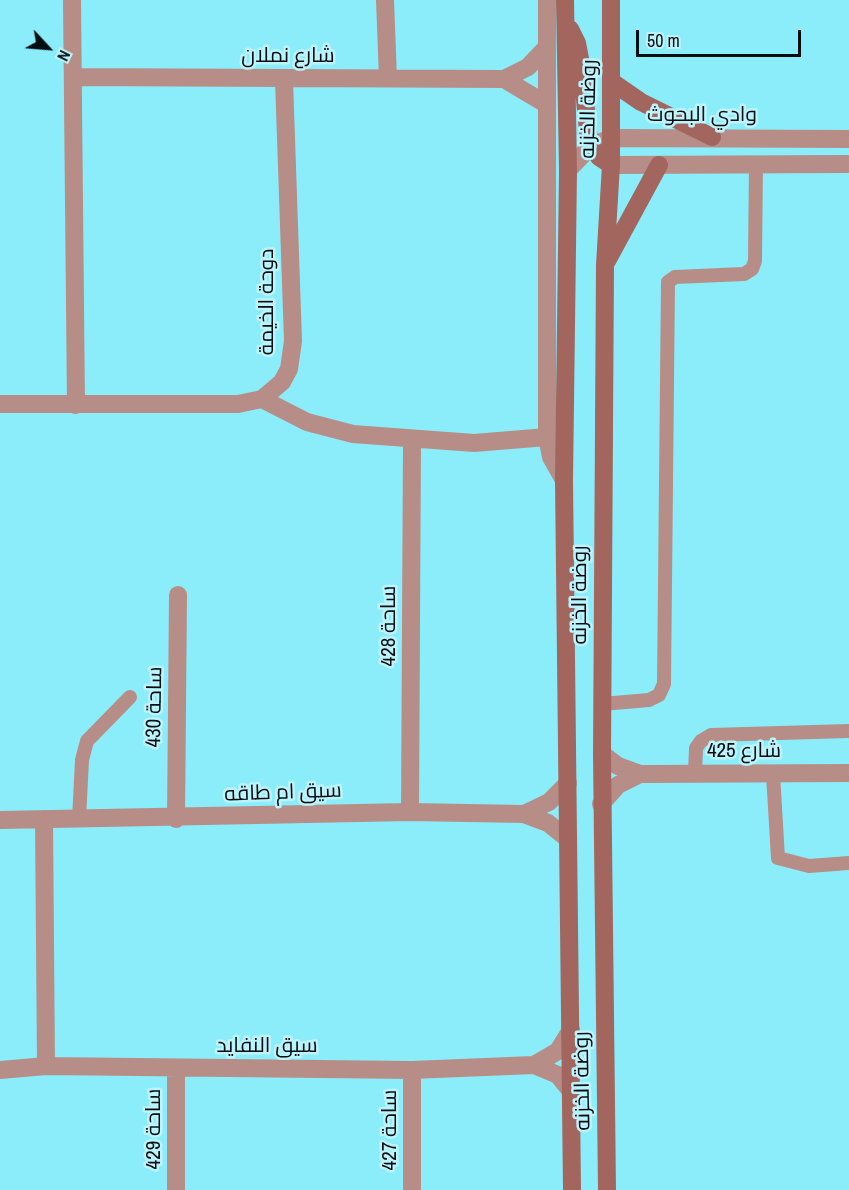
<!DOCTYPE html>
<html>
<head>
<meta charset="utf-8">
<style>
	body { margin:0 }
	#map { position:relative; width:849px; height:1190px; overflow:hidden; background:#8cedfa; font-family:"Archivo Narrow",sans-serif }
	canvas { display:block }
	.north { position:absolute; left:18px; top:18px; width:60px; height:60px; -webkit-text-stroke:4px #bdf3fb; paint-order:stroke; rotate:116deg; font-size:16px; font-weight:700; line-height:24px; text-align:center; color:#000e11 }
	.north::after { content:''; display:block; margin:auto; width:21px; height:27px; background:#000e11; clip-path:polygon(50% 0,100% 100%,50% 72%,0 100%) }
	.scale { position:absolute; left:636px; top:30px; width:165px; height:27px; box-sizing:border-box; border:3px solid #000e11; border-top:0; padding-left:8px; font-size:18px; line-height:21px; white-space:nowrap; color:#000e11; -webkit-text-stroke:4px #bdf3fb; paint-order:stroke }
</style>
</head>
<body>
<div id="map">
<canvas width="849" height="1190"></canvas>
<div class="north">N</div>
<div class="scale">50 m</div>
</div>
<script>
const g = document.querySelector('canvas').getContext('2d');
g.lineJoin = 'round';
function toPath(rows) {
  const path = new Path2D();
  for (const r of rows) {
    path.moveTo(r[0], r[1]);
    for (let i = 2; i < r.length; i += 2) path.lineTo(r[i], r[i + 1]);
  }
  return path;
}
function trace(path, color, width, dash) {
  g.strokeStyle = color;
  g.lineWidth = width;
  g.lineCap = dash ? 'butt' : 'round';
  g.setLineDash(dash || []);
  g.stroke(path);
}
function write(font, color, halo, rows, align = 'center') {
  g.font = font + ' "Archivo Narrow",Cairo,sans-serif';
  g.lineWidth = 5;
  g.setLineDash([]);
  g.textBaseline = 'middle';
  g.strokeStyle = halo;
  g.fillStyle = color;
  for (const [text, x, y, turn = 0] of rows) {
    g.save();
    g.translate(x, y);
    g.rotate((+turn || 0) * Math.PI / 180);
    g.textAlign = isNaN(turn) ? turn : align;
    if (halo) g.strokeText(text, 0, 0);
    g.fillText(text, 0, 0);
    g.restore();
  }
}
trace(toPath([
	[602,704,649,700,659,695,664,684,668,282,675,277,744,274,752,269,755,261,756,164],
	[695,774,696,748,701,741,711,735,849,731],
	[773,774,778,858,809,866,849,863],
	[79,819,82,760,87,741,130,697]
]), '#b78d87', 14);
trace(toPath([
	[72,0,76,405],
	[385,0,388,78],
	[547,0,547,437,551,457,564,480],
	[73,77,504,79,528,67,546,48],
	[504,79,546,104],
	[611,165,849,164],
	[568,170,591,146,611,138,849,139],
	[262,399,307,422,353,434,474,443,547,437],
	[0,404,238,404,262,399,282,382,289,369,293,341,284,80],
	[602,754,618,766,640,774,849,773],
	[601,804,618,785,640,774],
	[410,812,412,440],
	[524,814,549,802,568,783],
	[44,819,46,1066],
	[176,819,178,595],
	[0,820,410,812,524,814,548,823,568,839],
	[534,1065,558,1075,571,1091],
	[0,1070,46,1066,412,1070,534,1065,558,1051,571,1030],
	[412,1070,412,1190],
	[176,1190,176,1068]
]), '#b78d87', 18);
trace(toPath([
	[565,0,568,170,564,480,572,1190],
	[570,29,577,43,582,69,589,141,599,157,611,165],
	[612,82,641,102,712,137],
	[607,261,659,165],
	[607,1190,602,754,605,265,611,165,611,0]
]), '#a2665f', 18);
write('21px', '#000e11', '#bdf3fb', [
	["شارع نملان",288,56],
	["روضة الخزنه",589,109,-89],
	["وادي البحوث",702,115],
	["دوحة الخيمة",267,302,-90],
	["روضة الخزنه",580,595,-90],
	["ساحة 428",389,626,-90],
	["ساحة 430",155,707,-89],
	["شارع 425",744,751],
	["سيق ام طاقه",283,793,-2],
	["سيق النفايد",267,1046],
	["روضة الخزنه",583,1081,-91],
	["ساحة 429",154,1129,-90],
	["ساحة 427",390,1130,-90]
]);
</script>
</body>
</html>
